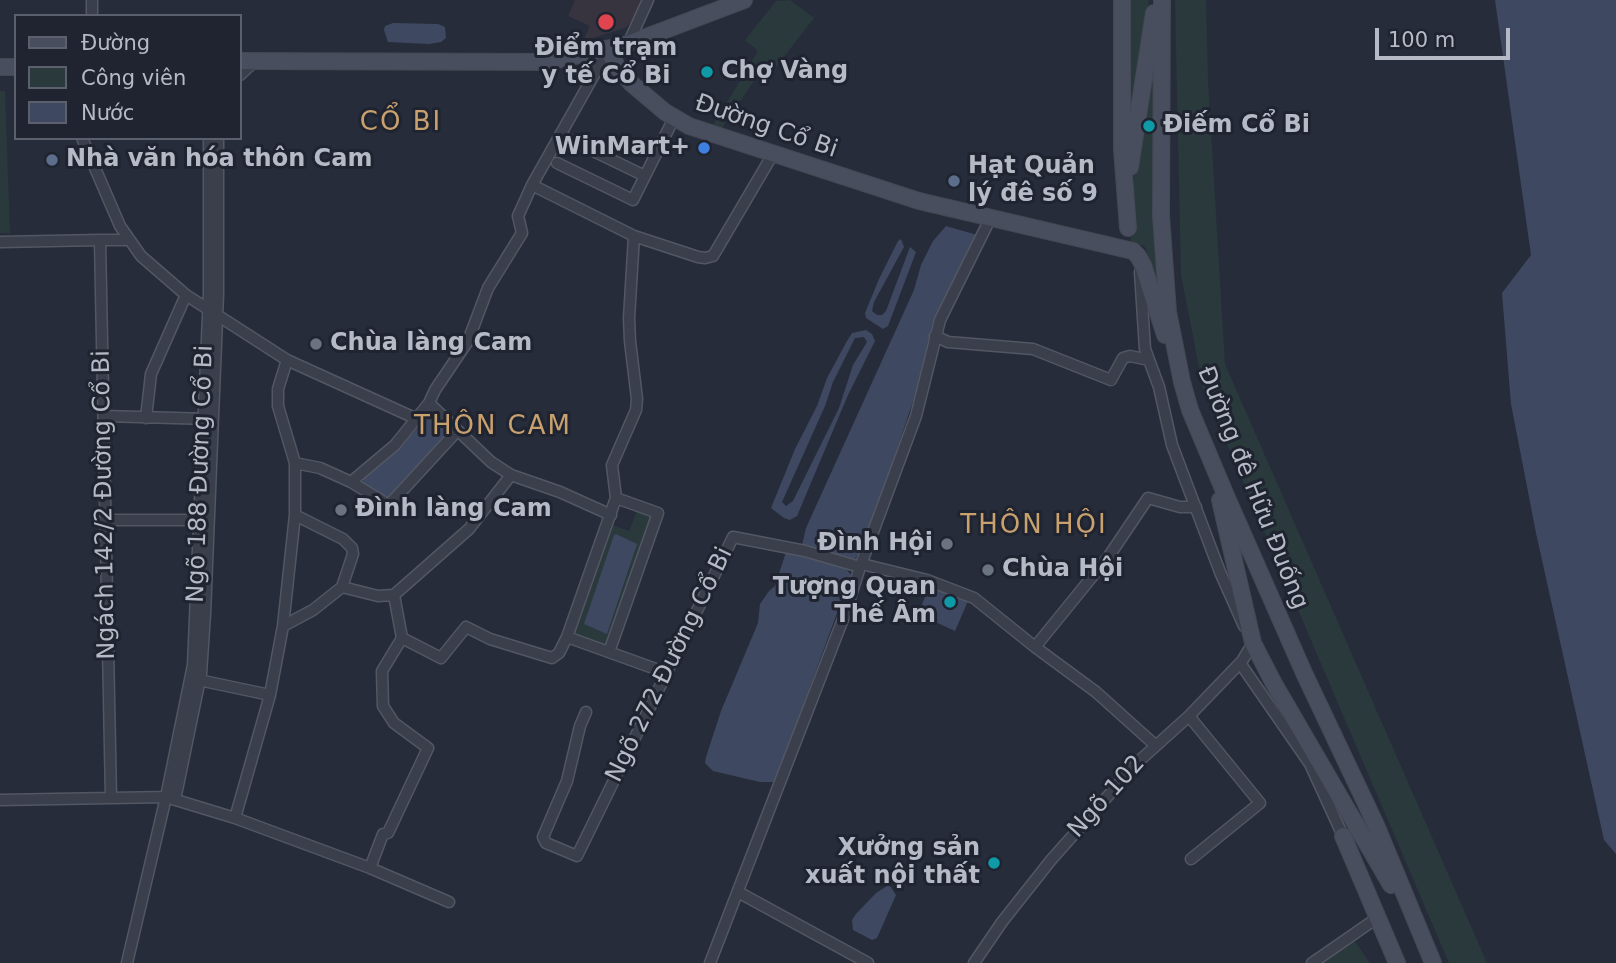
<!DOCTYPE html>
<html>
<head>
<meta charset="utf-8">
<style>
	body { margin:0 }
	#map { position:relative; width:1616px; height:963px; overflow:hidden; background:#262c3a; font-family:"DejaVu Sans",sans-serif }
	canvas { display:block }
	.legend { position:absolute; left:14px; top:14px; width:228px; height:126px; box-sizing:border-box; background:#1f2430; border:2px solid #5b606c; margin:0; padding:9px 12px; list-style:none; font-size:21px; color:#b6bac6 }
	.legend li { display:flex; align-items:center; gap:14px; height:35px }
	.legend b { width:35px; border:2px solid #5b606c }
	.scale { position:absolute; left:1375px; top:28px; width:135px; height:32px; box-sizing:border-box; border:4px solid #b6bac6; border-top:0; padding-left:9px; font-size:21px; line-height:24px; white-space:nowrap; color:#b6bac6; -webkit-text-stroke:5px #1f2430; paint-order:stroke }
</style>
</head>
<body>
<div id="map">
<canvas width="1616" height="963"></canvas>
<ul class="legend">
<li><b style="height:9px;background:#484e5d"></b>Đường</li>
<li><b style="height:19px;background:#29393c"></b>Công viên</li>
<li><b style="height:19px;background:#3e4961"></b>Nước</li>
</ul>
<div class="scale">100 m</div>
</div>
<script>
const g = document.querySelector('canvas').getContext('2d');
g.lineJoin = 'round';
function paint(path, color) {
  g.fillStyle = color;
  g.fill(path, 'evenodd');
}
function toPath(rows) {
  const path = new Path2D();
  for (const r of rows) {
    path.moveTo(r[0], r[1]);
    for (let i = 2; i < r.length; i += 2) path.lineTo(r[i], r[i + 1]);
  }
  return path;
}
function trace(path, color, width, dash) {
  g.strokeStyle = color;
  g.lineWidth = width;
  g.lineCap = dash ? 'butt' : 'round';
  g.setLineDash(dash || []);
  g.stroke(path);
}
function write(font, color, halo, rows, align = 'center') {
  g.font = font + ' "DejaVu Sans",sans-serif';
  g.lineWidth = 6;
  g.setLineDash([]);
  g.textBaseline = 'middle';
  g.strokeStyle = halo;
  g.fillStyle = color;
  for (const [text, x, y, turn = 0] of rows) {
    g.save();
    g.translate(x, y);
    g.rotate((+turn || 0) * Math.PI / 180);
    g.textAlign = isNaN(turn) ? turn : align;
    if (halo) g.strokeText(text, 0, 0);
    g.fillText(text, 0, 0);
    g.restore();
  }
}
paint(toPath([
	[575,0,642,0,634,19,625,28,583,41,590,26,568,16]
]), '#373440');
paint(toPath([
	[790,0,814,18,770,75,762,69,722,128,713,125,758,51,745,40,776,1],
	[1127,0,1149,0,1126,154],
	[1175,0,1206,0,1208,81,1225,364,1487,963,1449,963,1203,388,1181,275],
	[1154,61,1164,299,1153,279,1146,249,1143,245,1131,245,1130,209,1137,153],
	[0,91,5,91,10,233,0,233],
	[639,506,658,513,609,652,567,637,607,523,629,531],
	[1352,937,1370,963,1315,963]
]), '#29393c');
paint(toPath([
	[1495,0,1616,0,1616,854,1604,840,1536,533,1511,404,1502,293,1531,255],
	[393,23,438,24,445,27,446,38,441,42,429,44,388,42,384,30,385,26],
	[946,226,977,235,933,322,917,389,868,537,855,559,802,545,806,528,914,290,921,265,933,241],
	[901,239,904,247,874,302,872,311,877,315,882,315,886,311,910,247,916,252,888,326,883,329,866,318,865,313,879,279,898,241],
	[866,330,872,334,875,341,848,395,797,516,790,520,784,518,771,508,795,449,817,406,827,378,847,341,852,333],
	[864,337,867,342,853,365,839,408,793,501,786,506,782,502,825,406,833,382,855,338],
	[437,416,449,429,449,432,390,497,385,500,364,485,362,483,365,477,401,447,425,419],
	[616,534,637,544,607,634,584,624,614,535],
	[786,552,844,566,851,575,775,782,760,782,713,771,705,763,706,757,721,711,758,623,760,604,769,591,775,586],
	[930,585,968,601,955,631,918,614],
	[887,886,890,886,896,895,877,938,872,940,853,930,852,920,856,914,876,893]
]), '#3e4961');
const street = toPath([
	[92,0,92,16],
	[628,44,648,0],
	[240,75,255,61],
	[560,135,645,176],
	[82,138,120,226,141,256,186,295,287,360,278,389,278,406,295,463,295,515,283,626,270,695,235,818],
	[557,163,633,200,674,118],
	[532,185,634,236],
	[0,242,100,240],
	[1140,272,1145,349,1159,387,1172,445,1220,572,1244,626],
	[935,336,948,342,1033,349,1111,380,1123,358,1130,356,1149,360],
	[287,360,417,419],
	[104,416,210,419],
	[146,418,151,374,186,295],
	[295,463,320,468,351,482,389,505,457,431],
	[511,475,560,492,611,515],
	[351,482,395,445,429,403],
	[106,520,206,520],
	[862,564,927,580,974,598,1035,647,1096,692,1155,745],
	[342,587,378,596,394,595],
	[283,626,313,610,342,587,353,554,352,548,343,539,295,515],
	[402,638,441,658,466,627,490,639,552,658,559,653,567,637],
	[1035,647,1109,556,1148,498,1180,507,1196,507],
	[609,652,658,513,616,498],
	[1240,663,1310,764,1343,836],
	[667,673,567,637,616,498,612,465,636,410,637,399,630,341,629,318,634,236,698,257,705,258,713,256,773,154],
	[194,679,270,695],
	[586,712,580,726,567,781,543,837,546,843,577,856,733,537,805,551,860,567,916,416,940,320,990,219],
	[1189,716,1260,803,1191,859],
	[111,798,100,240,128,240],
	[0,800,166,797,235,818,370,868,449,902],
	[175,800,201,674,205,614,218,294,218,138],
	[370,868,383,834,388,833,428,748,394,723,383,706,382,671,402,638,394,595,469,529,511,475,491,462,429,403,435,390,468,341,488,288,522,233,518,216,532,185,608,50],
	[738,892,868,963],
	[127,963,166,797,193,665,209,292,209,138],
	[710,963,845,614,860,567],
	[974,963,1002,922,1051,860,1139,761,1189,716,1242,661,1253,643,1251,640],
	[1312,963,1377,918]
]);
const secondary = toPath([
	[1122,0,1122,149,1128,228],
	[1162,0,1161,216,1168,312,1182,382,1190,410,1224,491,1304,673,1376,825,1433,963],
	[608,50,618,68,632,84,665,112,689,126,919,201,1133,251,1138,256,1143,265,1165,335],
	[240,61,548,62,628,44,744,0],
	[0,67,16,67],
	[1130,167,1154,13],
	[1220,500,1253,643,1273,682,1391,885],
	[1343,836,1397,963]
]);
trace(street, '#525763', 13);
trace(secondary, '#434854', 18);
trace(street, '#3a3f4b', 10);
trace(secondary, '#484e5d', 16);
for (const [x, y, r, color] of [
	[606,22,9,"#e0444e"],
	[707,72,7,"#0f9aa8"],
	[1149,126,7,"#0f9aa8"],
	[704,148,7,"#3f7fe0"],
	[52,160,7,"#5c6f8a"],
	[954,181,7,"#5c6f8a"],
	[316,344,7,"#6b7280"],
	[341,510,7,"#6b7280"],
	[947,544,7,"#6b7280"],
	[988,570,7,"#6b7280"],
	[950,602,7,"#0f9aa8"],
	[994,863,7,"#0f9aa8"]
]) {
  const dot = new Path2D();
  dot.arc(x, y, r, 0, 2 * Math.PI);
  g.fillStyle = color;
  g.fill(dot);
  trace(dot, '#1f2430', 2.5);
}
write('bold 24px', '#b6bac6', '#1f2430', [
	["Điểm trạm",606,49,"center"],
	["y tế Cổ Bi",606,77,"center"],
	["Chợ Vàng",721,72],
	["Điếm Cổ Bi",1163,126],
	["WinMart+",690,148,"right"],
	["Nhà văn hóa thôn Cam",66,160],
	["Hạt Quản",968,167],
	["lý đê số 9",968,195],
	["Chùa làng Cam",330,344],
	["Đình làng Cam",355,510],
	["Đình Hội",933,544,"right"],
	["Chùa Hội",1002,570],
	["Tượng Quan",936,588,"right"],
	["Thế Âm",936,616,"right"],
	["Xưởng sản",980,849,"right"],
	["xuất nội thất",980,877,"right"]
], 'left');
write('24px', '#b6bac6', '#1f2430', [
	["Đường Cổ Bi",766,127,19],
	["Ngõ 188 Đường Cổ Bi",201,474,-88],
	["Đường đê Hữu Đuống",1252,488,68],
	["Ngách 142/2 Đường Cổ Bi",105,505,-91],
	["Ngõ 272 Đường Cổ Bi",670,665,-64],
	["Ngõ 102",1107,797,-48]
]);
g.letterSpacing = '2px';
write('26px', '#c8a16f', '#1f2430', [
	["CỔ BI",401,123],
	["THÔN CAM",493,427],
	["THÔN HỘI",1034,526]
]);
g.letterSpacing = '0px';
</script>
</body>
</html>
